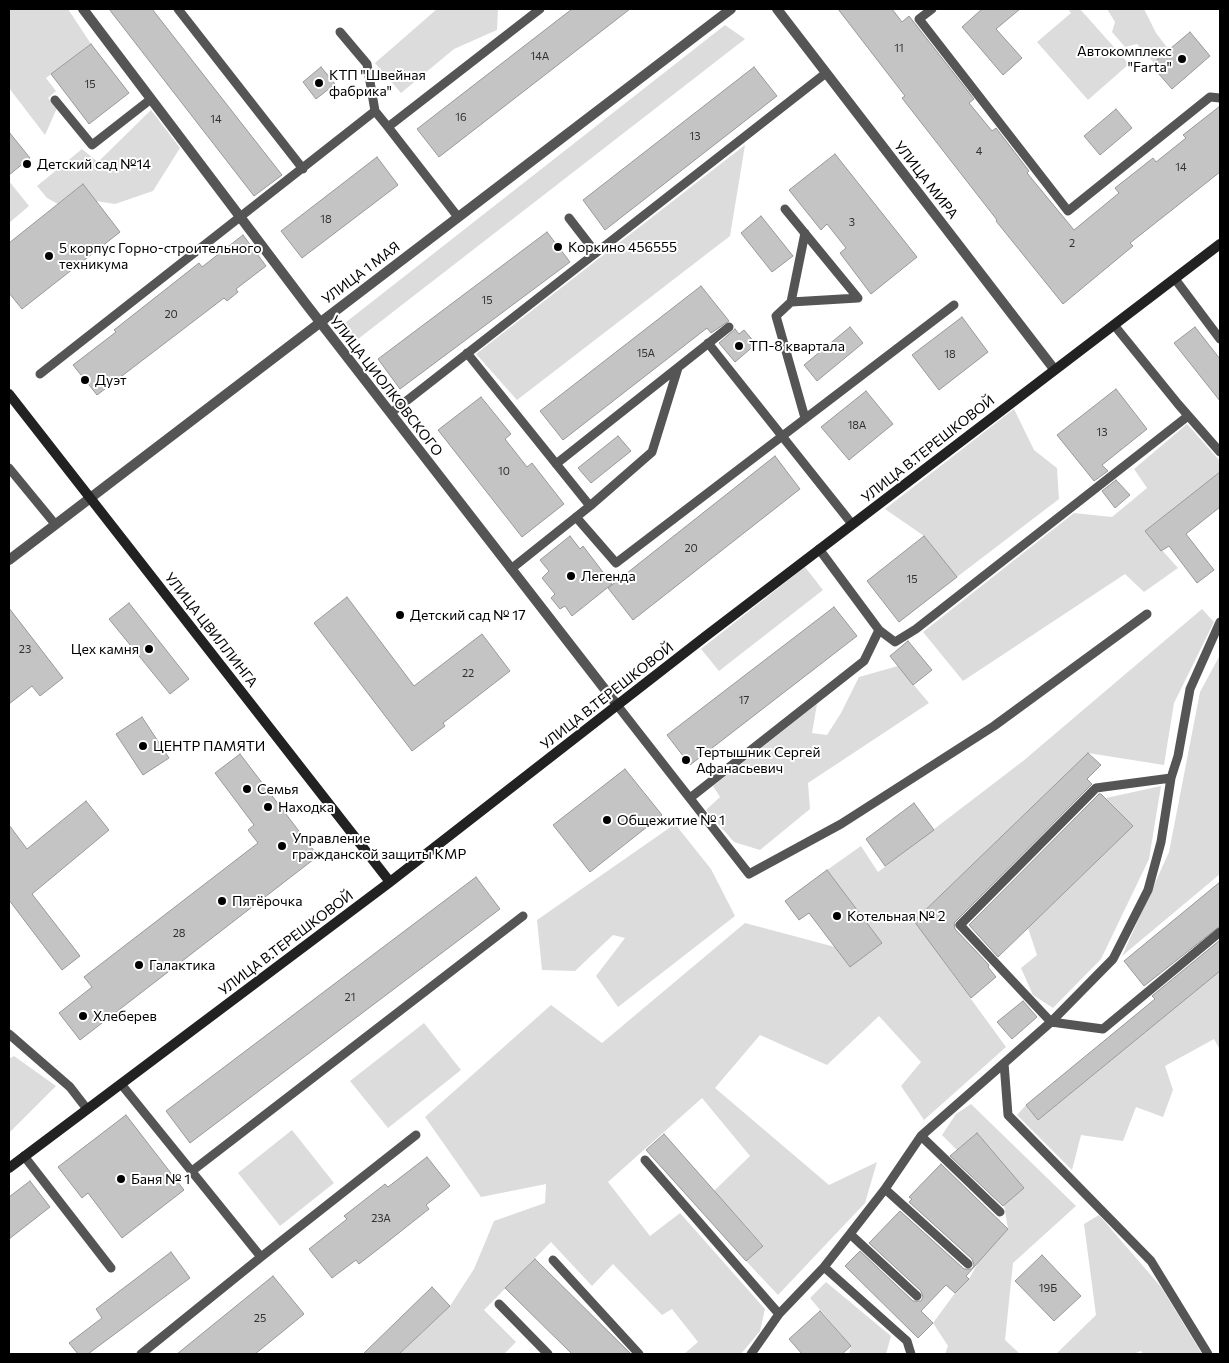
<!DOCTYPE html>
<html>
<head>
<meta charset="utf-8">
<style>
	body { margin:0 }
	#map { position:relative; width:1229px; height:1363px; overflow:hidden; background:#fff; font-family:Commissioner,sans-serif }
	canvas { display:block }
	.frame { position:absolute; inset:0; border:10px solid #000; pointer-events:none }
</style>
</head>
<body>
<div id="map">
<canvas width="1229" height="1363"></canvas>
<div class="frame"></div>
</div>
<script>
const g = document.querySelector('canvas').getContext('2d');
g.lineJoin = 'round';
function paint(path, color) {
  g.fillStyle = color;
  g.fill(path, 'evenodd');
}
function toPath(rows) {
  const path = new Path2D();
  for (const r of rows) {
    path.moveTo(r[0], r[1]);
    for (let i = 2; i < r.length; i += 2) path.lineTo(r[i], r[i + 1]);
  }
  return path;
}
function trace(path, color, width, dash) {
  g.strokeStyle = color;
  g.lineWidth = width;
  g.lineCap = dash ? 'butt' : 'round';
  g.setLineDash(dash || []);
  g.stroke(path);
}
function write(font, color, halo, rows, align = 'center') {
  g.font = font + ' Commissioner,sans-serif';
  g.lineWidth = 4;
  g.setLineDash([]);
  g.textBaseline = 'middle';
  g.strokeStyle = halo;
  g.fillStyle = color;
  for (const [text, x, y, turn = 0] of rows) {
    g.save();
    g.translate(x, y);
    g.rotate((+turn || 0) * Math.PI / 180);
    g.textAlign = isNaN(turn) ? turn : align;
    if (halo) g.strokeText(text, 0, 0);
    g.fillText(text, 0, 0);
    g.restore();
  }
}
paint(toPath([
	[9,9,68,9,91,44,46,78,56,91,48,98,57,108,45,135,9,88],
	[437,9,498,9,497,30,454,49,401,93,375,63],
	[1068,9,1080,9,1129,64,1088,100,1037,42,1071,13],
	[1107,9,1144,9,1156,33,1169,50,1154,63,1137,44,1125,47,1112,32,1115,22],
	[725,25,745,39,349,346,336,330],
	[151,110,180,148,153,191,115,204,96,201,83,184,58,204,47,198,37,186,82,149,98,162],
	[745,145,730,236,517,400,476,354],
	[9,181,29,206,9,223],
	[1014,409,1034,450,1057,468,1059,499,957,577,924,536,885,509],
	[1187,424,1220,461,1220,472,1145,531,1178,568,1144,592,1125,574,963,681,923,632,1074,513,1112,517,1147,488,1134,469],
	[805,567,823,590,719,671,701,649],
	[1202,609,1214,622,1174,703,1164,765,1088,753,914,921,1006,1047,924,1120,901,1086,921,1062,879,1016,827,1065,760,1035,715,1088,829,1185,877,1162,865,1203,778,1295,746,1261,763,1245,714,1191,750,1156,702,1098,608,1182,650,1236,680,1213,765,1309,760,1331,741,1354,684,1354,698,1342,672,1309,662,1315,613,1264,592,1286,551,1242,484,1310,516,1342,504,1354,399,1354,450,1306,474,1269,494,1221,545,1203,546,1184,481,1197,425,1117,551,1005,602,1043,745,923,835,947,850,967,882,943,827,870,861,846,878,872,1023,761],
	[1220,655,1220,874,1122,956,1169,852,1200,692],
	[898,666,929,703,808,783,810,809,760,850,734,842,706,810,720,797,713,786,817,704,812,733,827,735,841,713,859,677],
	[1161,786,1149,859,1101,959,1053,1008,1033,995,1021,968,1037,955,1028,928,1133,826,1106,798],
	[675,824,711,869,735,916,618,1007,596,976,625,938,613,935,575,971,542,970,537,920],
	[1220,971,1220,1050,1214,1039,1165,1066,1173,1090,1163,1117,1136,1107,1123,1141,1081,1135,1072,1170,1017,1115,1026,1105,1038,1120],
	[424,1023,461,1070,388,1128,350,1081],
	[14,1056,56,1086,9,1133,9,1059],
	[971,1104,1076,1206,1013,1263,1005,1340,1020,1354,945,1354,948,1346,933,1323,955,1293,969,1279,979,1261,1008,1229,1004,1205,1024,1188,977,1133,957,1150,942,1135,956,1114],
	[292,1130,334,1183,280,1226,238,1173],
	[1099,1215,1161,1287,1202,1354,1143,1354,1141,1351,1133,1354,1056,1354,1096,1315,1084,1224],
	[826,1282,891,1336,886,1354,849,1354,851,1346,810,1298]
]), '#dcdcdc');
const building = toPath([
	[109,9,152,9,282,175,254,196,109,9],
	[572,9,630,9,439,157,417,129,572,9],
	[838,9,892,9,902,22,909,16,974,99,969,103,992,131,996,128,1029,171,1027,173,1074,230,1119,193,1115,188,1153,158,1156,162,1186,138,1183,135,1220,106,1220,172,1130,243,1133,246,1063,304,996,221,997,220,902,98,905,96,838,9],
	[982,9,1020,9,996,29,1022,58,1003,75,962,27,982,9],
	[1190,32,1210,56,1172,89,1151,65,1190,32],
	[91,44,129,93,89,124,51,74,91,44],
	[321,67,335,84,316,99,303,82,321,67],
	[754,67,777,96,605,230,583,200,754,67],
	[1116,109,1132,128,1100,155,1084,136,1116,109],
	[9,132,30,158,9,175,9,132],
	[835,154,917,257,871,294,840,253,846,248,827,224,821,230,789,190,835,154],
	[377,157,398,185,302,258,281,231,377,157],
	[83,184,120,232,22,309,9,293,9,243,83,184],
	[761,216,793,256,772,272,741,233,761,216],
	[547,232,570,262,400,389,378,359,547,232],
	[243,235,266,266,236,289,238,292,227,301,224,298,97,395,73,365,116,332,114,330,199,263,202,267,243,235],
	[701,286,729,321,711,333,707,328,563,440,540,411,701,286],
	[962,317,988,352,939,390,912,355,962,317],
	[850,327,863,343,817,381,804,365,850,327],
	[1195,327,1220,359,1220,401,1174,343,1195,327],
	[735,329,739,334,744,330,756,344,735,362,719,343,735,329],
	[1116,389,1147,429,1102,465,1108,471,1094,481,1057,435,1116,389],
	[866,391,893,424,849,460,821,427,866,391],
	[481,397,511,434,505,439,527,467,532,463,564,504,522,537,438,430,481,397],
	[618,436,631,451,591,483,578,468,618,436],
	[775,456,800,489,633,620,608,588,775,456],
	[1220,472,1220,507,1186,534,1214,570,1197,583,1169,546,1161,551,1145,531,1220,472],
	[1116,480,1130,495,1115,508,1102,491,1116,480],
	[570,536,580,549,583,546,612,584,572,616,565,606,560,609,551,598,555,594,542,578,549,571,540,560,570,536],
	[924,536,957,577,899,622,867,581,924,536],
	[347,597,414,686,482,634,510,671,443,723,445,726,412,751,314,623,347,597],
	[129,603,189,679,170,694,109,619,129,603],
	[834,607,857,636,690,765,667,735,834,607],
	[9,608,63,678,40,696,32,686,9,704,9,608],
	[908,641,932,670,913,685,890,656,908,641],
	[142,717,169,758,143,775,116,734,142,717],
	[1088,753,1101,765,1087,779,1092,784,954,923,955,929,989,965,988,967,996,977,971,998,914,921,1088,753],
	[240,754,318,856,80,1040,59,1013,92,987,84,977,258,843,248,830,254,825,215,773,240,754],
	[625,769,662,815,590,872,553,825,625,769],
	[1099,794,1101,794,1133,826,998,957,969,925,1099,794],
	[86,801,109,830,32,894,80,956,62,970,9,900,9,825,27,849,86,801],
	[914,803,934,830,885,866,866,839,914,803],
	[827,870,882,943,850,967,809,913,799,920,785,901,827,870],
	[476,877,500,909,190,1143,166,1111,476,877],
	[1220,882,1220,926,1144,986,1124,961,1220,882],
	[1220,940,1220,971,1038,1120,1026,1105,1155,999,1152,996,1220,940],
	[1023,1001,1037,1017,1012,1039,997,1022,1023,1001],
	[126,1115,184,1190,122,1238,88,1193,82,1198,58,1167,126,1115],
	[977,1133,1024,1188,1003,1206,950,1156,977,1133],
	[664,1134,763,1246,746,1261,646,1150,664,1134],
	[427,1157,450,1186,426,1205,429,1209,386,1243,359,1264,356,1260,332,1278,309,1249,347,1219,344,1216,385,1184,388,1187,427,1157],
	[941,1164,1008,1229,966,1276,969,1279,955,1293,946,1285,921,1311,933,1323,918,1338,845,1266,860,1251,913,1301,921,1301,923,1297,921,1291,869,1243,900,1211,964,1269,972,1269,974,1265,972,1259,909,1202,912,1199,909,1197,941,1164],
	[30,1181,50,1207,9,1239,9,1197,30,1181],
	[171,1252,190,1278,88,1354,78,1354,69,1343,102,1318,96,1309,171,1252],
	[1042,1255,1081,1296,1054,1321,1015,1281,1042,1255],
	[535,1259,631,1354,572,1354,505,1288,535,1259],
	[273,1276,304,1314,287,1328,255,1354,177,1354,273,1276],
	[432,1287,450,1306,399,1354,363,1354,432,1287],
	[820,1311,851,1346,842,1354,802,1354,789,1339,820,1311]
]);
paint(building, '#c4c4c4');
trace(building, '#999', 1);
trace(toPath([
	[178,9,303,169],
	[932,9,919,19,1068,211,1210,97,1220,98],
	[340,32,367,64,375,111],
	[55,100,92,145,151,99],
	[785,209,858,298,791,302,776,316,805,418],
	[458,217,388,127,540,9],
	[569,218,596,253],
	[1175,279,1220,339],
	[791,302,805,233],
	[1114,325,1178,404,1220,452],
	[708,343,852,524],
	[467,353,590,506,511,569],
	[40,374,375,111,388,127],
	[391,413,826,73],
	[556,464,729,327],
	[9,468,55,524],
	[590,506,652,452,678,368],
	[576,517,616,563,954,305],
	[879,630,895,642,916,629,1188,416],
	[617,705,749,874,841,824,994,726,1147,614],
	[1171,778,1096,788,960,925,1051,1022,1113,959,1148,890,1161,842,1171,778,1178,756,1190,689,1220,622],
	[690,798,864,661,879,630,819,549],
	[9,1034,70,1087,87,1109],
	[1004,1063,1008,1115,1151,1261,1208,1354],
	[121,1084,261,1257,141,1354],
	[921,1136,885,1189,968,1264],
	[24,1156,111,1268],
	[645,1160,779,1314,824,1267],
	[192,1171,523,916],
	[885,1189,850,1234,917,1296],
	[1000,1212,921,1136,1051,1022,1103,1029,1220,932],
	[850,1234,824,1267,907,1341,911,1354],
	[261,1257,416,1135],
	[553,1260,639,1354],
	[499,1304,548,1354],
	[751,1354,779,1314]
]), '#555', 9);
trace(toPath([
	[83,9,306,304,617,705],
	[777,9,1054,369],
	[9,560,731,9]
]), '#555', 10);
trace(toPath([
	[9,394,390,882],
	[9,1168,390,882,706,636,1220,244]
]), '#222', 10);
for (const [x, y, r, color] of [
	[1182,59,5,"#000"],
	[319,83,5,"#000"],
	[27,164,5,"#000"],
	[558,247,5,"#000"],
	[49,256,5,"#000"],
	[739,346,5,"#000"],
	[85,380,5,"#000"],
	[571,576,5,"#000"],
	[400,615,5,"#000"],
	[149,649,5,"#000"],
	[143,746,5,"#000"],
	[686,760,5,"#000"],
	[247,789,5,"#000"],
	[268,807,5,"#000"],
	[607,820,5,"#000"],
	[282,846,5,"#000"],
	[222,901,5,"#000"],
	[837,916,5,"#000"],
	[139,965,5,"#000"],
	[83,1016,5,"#000"],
	[121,1179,5,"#000"]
]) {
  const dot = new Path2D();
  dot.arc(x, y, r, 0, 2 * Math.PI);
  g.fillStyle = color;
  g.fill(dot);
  trace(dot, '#fff', 2);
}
write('11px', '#313131', null, [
	["11",899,48],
	["14А",540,56],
	["15",90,84],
	["16",461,117],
	["14",216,119],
	["13",695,136],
	["4",979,151],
	["14",1181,167],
	["18",326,219],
	["3",852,222],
	["2",1072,243],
	["15",487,300],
	["20",171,314],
	["15А",646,353],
	["18",950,354],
	["18А",857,425],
	["13",1102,432],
	["10",504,471],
	["20",691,548],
	["15",912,579],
	["23",25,649],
	["22",468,673],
	["17",744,700],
	["28",179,933],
	["21",350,997],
	["23А",381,1218],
	["19Б",1048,1288],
	["25",260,1318]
]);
write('14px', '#000', '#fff', [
	["Автокомплекс",1172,51,"right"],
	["\"Farta\"",1172,67,"right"],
	["КТП \"Швейная",329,75],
	["фабрика\"",329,91],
	["Детский сад №14",37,164],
	["Коркино 456555",568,247],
	["5 корпус Горно-строительного",59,248],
	["техникума",59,264],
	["ТП-8 квартала",749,346],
	["Дуэт",95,380],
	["Легенда",581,576],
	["Детский сад № 17",410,615],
	["Цех камня",139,649,"right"],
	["ЦЕНТР ПАМЯТИ",153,746],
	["Тертышник Сергей",696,752],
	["Афанасьевич",696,768],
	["Семья",257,789],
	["Находка",278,807],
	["Общежитие № 1",617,820],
	["Управление",292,838],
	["гражданской защиты КМР",292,854],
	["Пятёрочка",232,901],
	["Котельная № 2",847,916],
	["Галактика",149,965],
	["Хлеберев",93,1016],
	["Баня № 1",131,1179]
], 'left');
write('14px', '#000', '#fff', [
	["УЛИЦА МИРА",926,180,52],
	["УЛИЦА 1 МАЯ",361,273,-37],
	["УЛИЦА ЦИОЛКОВСКОГО",386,386,52],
	["УЛИЦА В.ТЕРЕШКОВОЙ",928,449,-38],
	["УЛИЦА ЦВИЛЛИНГА",211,630,52],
	["УЛИЦА В.ТЕРЕШКОВОЙ",607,696,-38],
	["УЛИЦА В.ТЕРЕШКОВОЙ",286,943,-37]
]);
</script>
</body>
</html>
